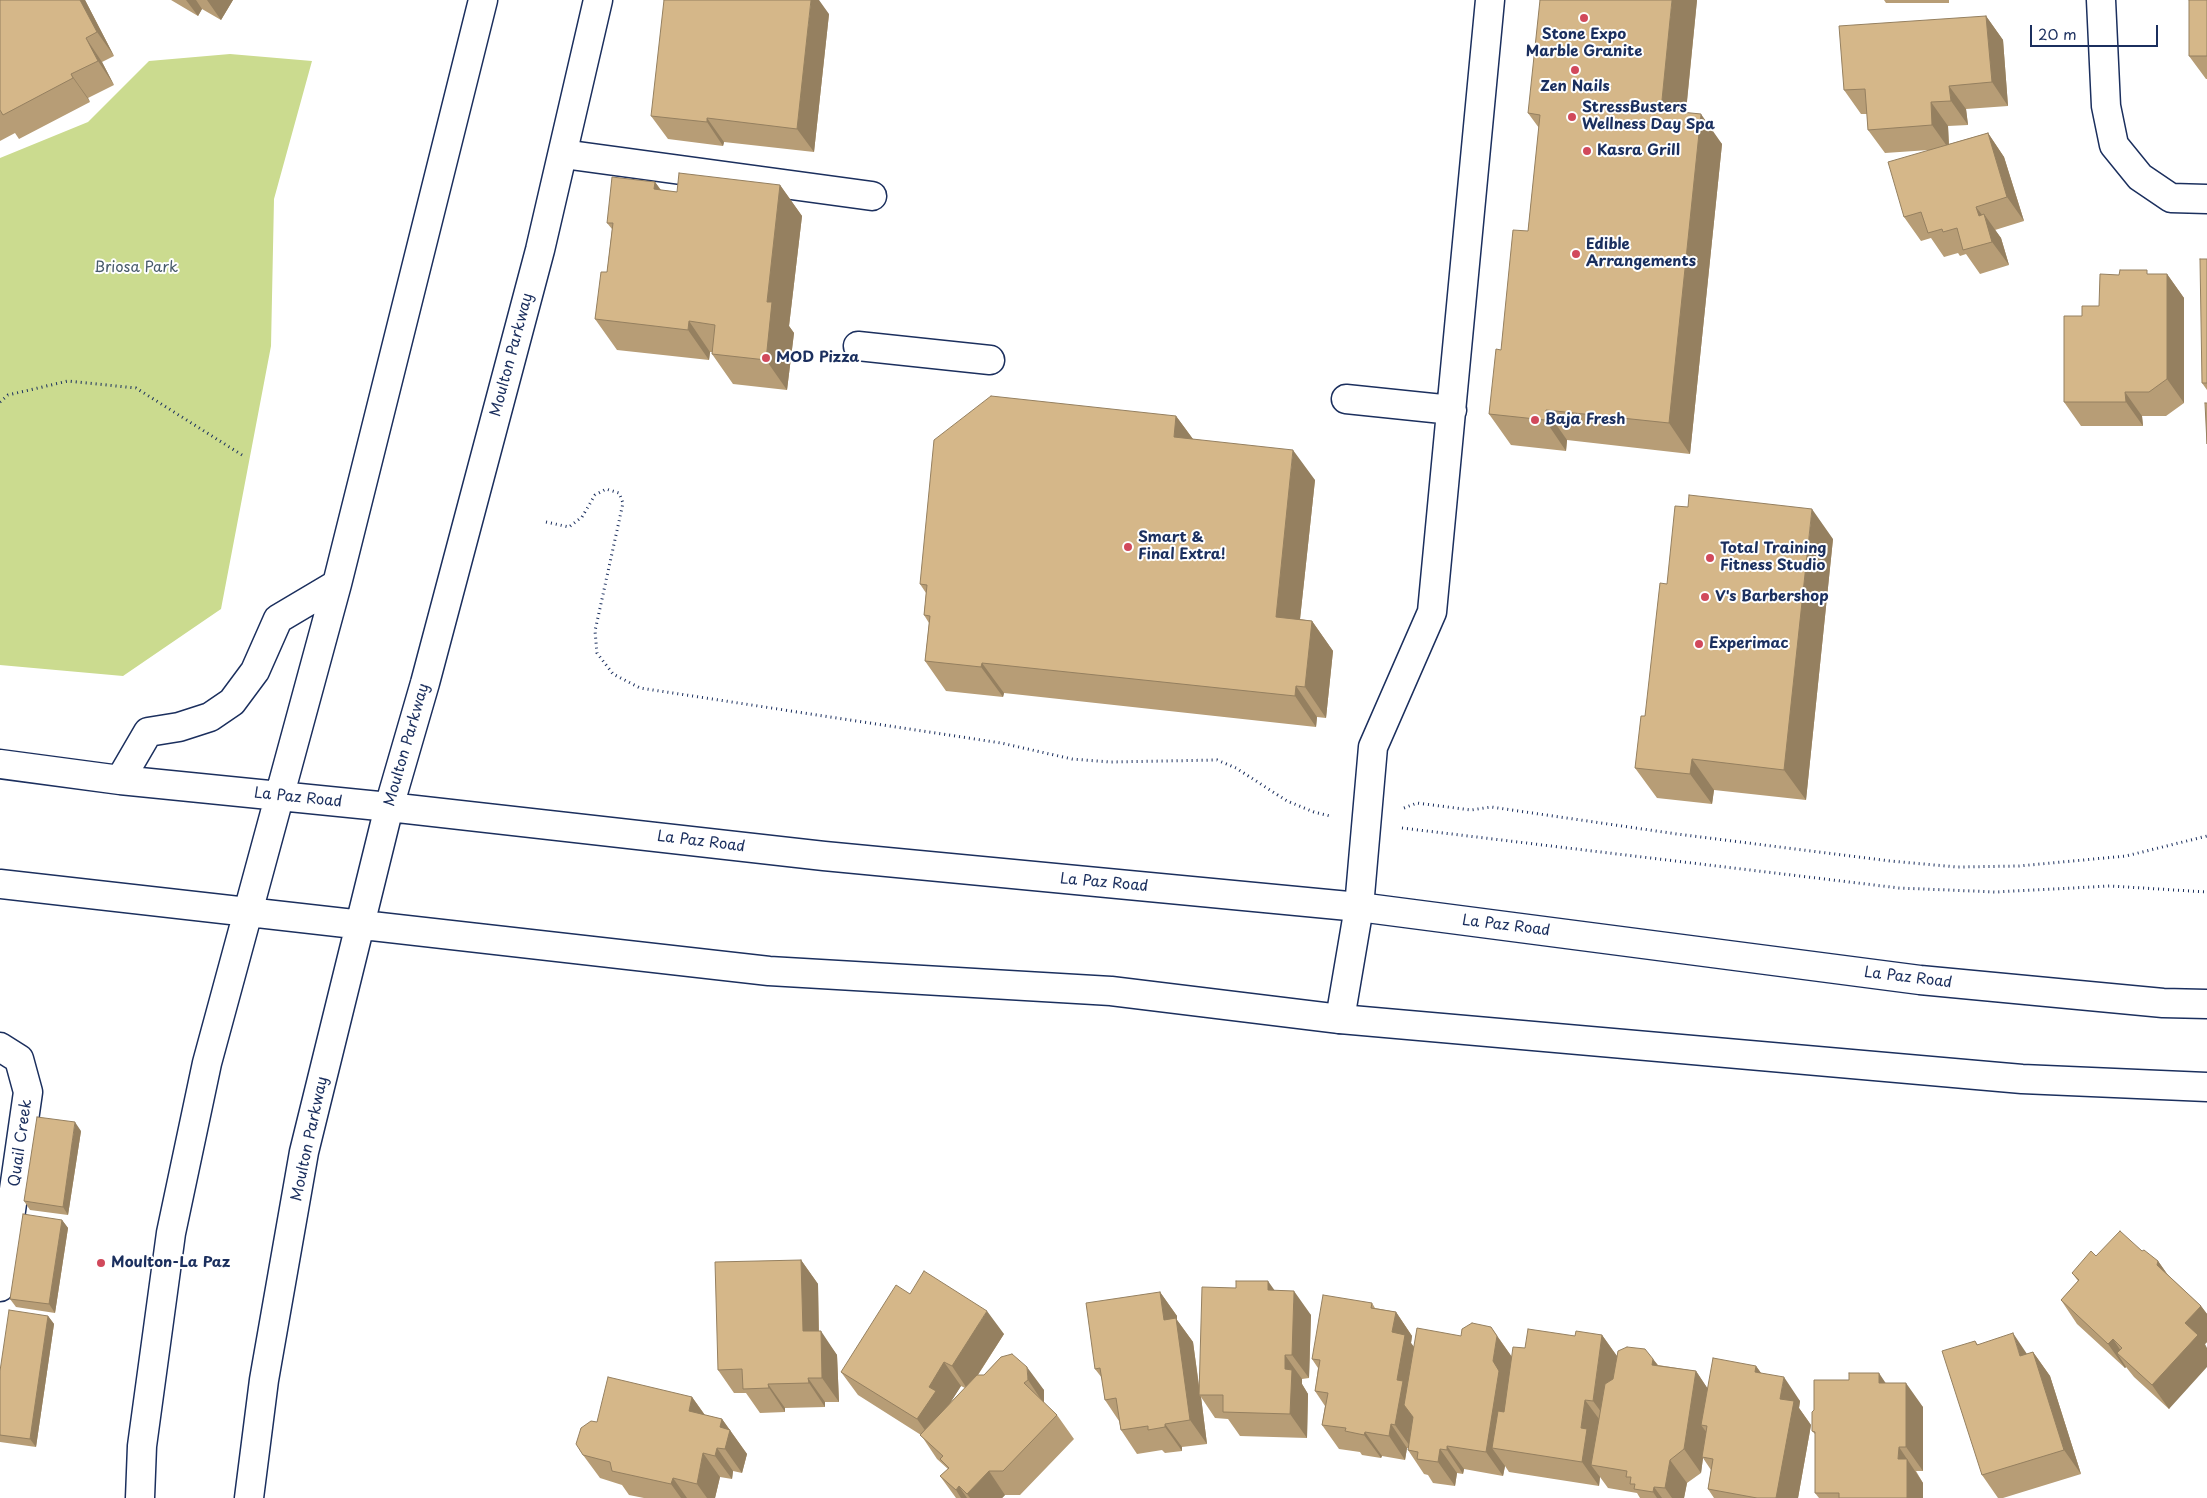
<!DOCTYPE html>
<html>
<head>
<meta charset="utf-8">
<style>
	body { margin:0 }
	#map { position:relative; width:2207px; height:1498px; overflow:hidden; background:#fff; font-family:"Playpen Sans",sans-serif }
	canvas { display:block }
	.scale { position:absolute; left:2030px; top:25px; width:128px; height:22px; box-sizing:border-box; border:2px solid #1b2f5e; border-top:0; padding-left:6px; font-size:15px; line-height:18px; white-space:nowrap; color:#1b2f5e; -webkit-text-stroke:4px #fff; paint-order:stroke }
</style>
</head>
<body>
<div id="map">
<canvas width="2207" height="1498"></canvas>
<div class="scale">20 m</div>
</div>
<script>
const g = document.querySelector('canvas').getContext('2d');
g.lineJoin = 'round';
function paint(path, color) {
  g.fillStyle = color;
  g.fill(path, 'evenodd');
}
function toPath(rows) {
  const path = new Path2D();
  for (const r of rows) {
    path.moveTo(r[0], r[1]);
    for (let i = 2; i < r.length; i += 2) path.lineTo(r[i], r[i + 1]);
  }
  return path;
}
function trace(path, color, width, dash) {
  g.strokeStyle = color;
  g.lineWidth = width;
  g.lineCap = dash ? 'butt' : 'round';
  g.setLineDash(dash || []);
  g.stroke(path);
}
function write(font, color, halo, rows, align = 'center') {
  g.font = font + ' "Playpen Sans",sans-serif';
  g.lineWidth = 4;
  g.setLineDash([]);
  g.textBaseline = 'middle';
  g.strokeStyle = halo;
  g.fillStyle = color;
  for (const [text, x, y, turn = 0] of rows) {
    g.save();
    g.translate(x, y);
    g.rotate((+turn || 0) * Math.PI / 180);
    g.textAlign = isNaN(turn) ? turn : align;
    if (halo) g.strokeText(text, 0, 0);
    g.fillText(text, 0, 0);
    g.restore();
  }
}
paint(toPath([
	[230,54,312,61,274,199,271,346,221,609,123,676,0,665,0,158,88,122,149,61]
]), '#cbdb8f');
const minor = toPath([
	[2101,0,2106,106,2114,145,2140,177,2171,198,2207,199],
	[563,154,872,196],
	[858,346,990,360],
	[1346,399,1452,410],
	[1340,1019,1359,907,1373,747,1432,612,1490,0],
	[0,1047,19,1059,28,1092,0,1287]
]);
const major = toPath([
	[0,764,120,780,389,807,824,856,1359,907,1920,980,2163,1003,2207,1004],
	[120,780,148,732,179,727,210,717,232,702,255,671,278,619,337,584],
	[0,884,769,971,1111,991,1340,1019,2022,1079,2207,1087],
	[140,1498,142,1446,171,1233,207,1063,337,584,483,0],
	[249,1498,264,1380,304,1152,389,807,425,683,540,250,598,0]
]);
trace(minor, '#1b2f5e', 31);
trace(major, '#1b2f5e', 31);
trace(toPath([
	[0,402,8,395,68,381,136,388,242,455],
	[546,522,569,527,582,517,595,495,606,489,619,493,623,503,595,631,597,653,613,674,640,688,1001,743,1072,759,1110,762,1217,760,1236,768,1287,801,1314,812,1330,816],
	[1404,808,1417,803,1471,810,1491,807,1677,834,1890,861,1957,867,2019,866,2126,856,2207,836],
	[1402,828,1899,888,1996,892,2110,886,2207,892]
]), '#1b2f5e', 3, [1, 4]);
trace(minor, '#fff', 28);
trace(major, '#fff', 28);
paint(toPath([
	[0,0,85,0,114,56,102,62,114,85,88,98,90,102,19,139,15,133,0,141],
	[171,0,233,0,221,20,202,9,198,16],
	[1697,0,1686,112,1722,144,1690,454,1567,440,1566,451,1511,445,1489,414,1528,231,1539,128,1528,113],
	[1884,0,1949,0,1949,3,1886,3],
	[2207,0,2207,79,2206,79,2189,56],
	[829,14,814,152,724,142,723,146,668,139,651,116],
	[1986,16,2003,40,2008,106,1966,109,1968,125,1948,126,1949,144,1988,133,2004,157,2024,221,1995,230,2001,238,2009,265,1980,274,1966,254,1960,256,1958,253,1944,257,1931,238,1921,241,1904,217,1929,150,1885,153,1868,130,1867,114,1861,114,1844,90],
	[655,182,661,190,677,192,780,185,802,216,789,326,794,333,787,390,733,384,712,354,712,352,710,352,709,360,617,350,595,319,607,272,612,229,607,223],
	[2207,259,2207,390,2202,383],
	[2167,274,2184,298,2184,403,2166,416,2142,416,2143,426,2081,426,2064,402,2099,306,2119,275],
	[1176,416,1193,439,1315,480,1300,619,1312,621,1333,651,1326,718,1317,717,1316,727,1004,693,1003,697,946,691,925,661,929,623,924,615,926,593,920,584],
	[1833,539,1806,800,1714,790,1712,804,1657,798,1635,768,1645,716,1667,584],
	[81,1131,68,1215,30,1210,24,1201],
	[62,1220,68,1228,55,1313,16,1307,10,1299],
	[2142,1251,2158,1261,2167,1274,2201,1306,2207,1314,2207,1342,2205,1344,2169,1409,2134,1377,2126,1367,2125,1368,2077,1324,2061,1300,2078,1281,2072,1273,2096,1256],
	[801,1260,818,1284,819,1331,837,1355,839,1402,825,1402,825,1407,785,1408,785,1412,760,1413,746,1393,734,1393,718,1370],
	[1274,1290,1311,1315,1309,1378,1302,1379,1302,1384,1308,1394,1307,1438,1240,1436,1228,1419,1215,1418,1201,1397,1207,1444,1182,1447,1182,1451,1165,1453,1162,1450,1137,1454,1121,1430,1119,1421,1105,1400,1102,1378,1095,1369,1160,1292,1177,1316,1177,1320,1193,1342,1199,1385],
	[910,1294,1004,1334,978,1375,984,1375,1001,1357,1044,1390,1044,1403,1057,1415,1074,1439,1020,1495,1005,1495,1002,1498,956,1498,940,1476,948,1469,937,1459,921,1435,858,1395,841,1372],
	[961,1386,965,1388,950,1403],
	[1372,1303,1375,1308,1396,1312,1412,1336,1411,1343,1414,1347,1461,1336,1491,1327,1512,1357,1525,1348,1575,1336,1602,1335,1617,1356,1653,1359,1658,1365,1696,1371,1707,1388,1756,1366,1761,1373,1800,1401,1799,1408,1811,1425,1798,1498,1714,1498,1708,1489,1711,1470,1703,1458,1701,1473,1687,1483,1684,1498,1640,1498,1637,1493,1608,1488,1600,1477,1599,1486,1509,1472,1505,1466,1503,1476,1464,1469,1463,1474,1457,1473,1455,1486,1433,1483,1428,1475,1424,1474,1408,1450,1408,1448,1407,1448,1405,1460,1382,1456,1381,1458,1362,1455,1360,1452,1339,1449,1322,1425,1325,1406,1315,1391,1318,1368,1312,1359],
	[48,1316,54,1324,36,1447,0,1442,0,1371],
	[1975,1341,1978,1345,2027,1354,2033,1352,2050,1376,2081,1474,2003,1498,1998,1498,1982,1475],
	[1885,1383,1923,1407,1923,1471,1916,1471,1923,1483,1923,1498,1819,1498,1815,1493,1815,1434,1812,1431],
	[692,1397,705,1415,722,1419,747,1454,742,1473,733,1471,732,1479,720,1477,715,1498,644,1498,629,1495,622,1485,600,1478,583,1455,597,1422]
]), '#b79d76');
paint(toPath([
	[80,0,85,0,114,56,97,32],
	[186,0,196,0,202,9,198,16],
	[207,0,233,0,221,20],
	[811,0,819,0,829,14,814,152,797,129],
	[1672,0,1697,0,1683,140,1661,110],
	[1986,16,2003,40,2008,106,1992,82],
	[86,38,102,62,114,85,98,61],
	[71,74,88,98,90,102,73,78],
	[1949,86,1966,109,1968,125,1951,101],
	[1931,102,1948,126,1949,149,1932,125],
	[1701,114,1722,144,1690,454,1669,423],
	[707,118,724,142,723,146,707,122],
	[1988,133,2004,157,2024,221,2007,197],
	[655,182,676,212,654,189],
	[780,185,802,216,789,326,794,333,787,390,766,360,767,302],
	[1976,207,1986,220,1984,214,2001,238,2009,265,1992,242,1979,216],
	[2167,274,2184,298,2184,403,2167,379],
	[689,321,710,352,709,360,688,330],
	[2125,392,2142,416,2143,426,2126,402],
	[1546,410,1567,440,1566,451,1545,420],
	[1176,416,1198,446,1174,437],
	[1293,450,1315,480,1297,647,1276,617],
	[1812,509,1833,539,1806,800,1784,770],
	[1312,621,1333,651,1326,718,1305,687],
	[982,663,1004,693,1003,697,981,667],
	[1296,686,1317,717,1316,727,1295,696],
	[1692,759,1714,790,1712,804,1690,774],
	[75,1122,81,1131,68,1215,63,1207],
	[62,1220,68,1228,55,1313,49,1304],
	[801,1260,818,1284,819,1355,803,1331],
	[2158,1261,2175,1285,2157,1265],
	[1268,1281,1285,1305,1268,1290],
	[1294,1291,1311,1315,1309,1378,1292,1355],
	[1160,1292,1177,1316,1177,1320,1193,1342,1200,1395,1199,1395,1201,1397,1207,1444,1190,1420,1164,1320],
	[2201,1306,2207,1314,2207,1342,2205,1344,2207,1348,2207,1367,2169,1409,2152,1385,2185,1323],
	[987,1311,1004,1334,968,1390,952,1366],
	[1396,1312,1412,1336,1411,1343,1422,1358,1412,1449,1395,1425,1397,1380,1392,1332],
	[48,1316,54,1324,36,1447,30,1439],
	[821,1331,837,1355,839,1402,822,1378],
	[2013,1333,2029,1357,2020,1356],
	[1602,1335,1619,1359,1610,1424,1593,1401],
	[1497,1336,1514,1360,1516,1395,1492,1448,1505,1466,1503,1476,1486,1452,1493,1361],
	[2113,1339,2129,1363,2117,1353,2126,1367,2125,1368,2108,1344],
	[2033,1352,2050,1376,2081,1474,2064,1450],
	[1285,1355,1302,1379,1302,1384,1308,1394,1307,1438,1290,1414,1285,1369],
	[1653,1359,1670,1382,1652,1365],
	[944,1362,961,1386,947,1408,934,1443,917,1419,929,1387],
	[1756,1366,1773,1390,1755,1372],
	[1027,1367,1044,1390,1044,1404,1028,1380],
	[1696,1371,1712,1395,1707,1426,1701,1425,1707,1433,1702,1457,1703,1458,1701,1473,1684,1449],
	[1879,1373,1895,1397,1879,1383],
	[1784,1377,1800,1401,1799,1408,1811,1425,1798,1498,1776,1498,1780,1399],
	[808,1378,825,1402,825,1407,809,1383],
	[1906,1383,1923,1407,1923,1471,1906,1447],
	[768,1384,785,1408,785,1412,769,1388],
	[692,1397,709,1421,689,1411],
	[1585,1400,1602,1423,1591,1465,1600,1477,1599,1486,1582,1462,1581,1428],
	[722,1419,747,1454,742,1473,725,1449,720,1427],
	[1165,1424,1182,1447,1182,1451,1165,1427],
	[1391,1424,1407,1448,1405,1460,1389,1436],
	[1365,1432,1382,1456,1381,1458,1364,1435],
	[1447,1446,1464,1469,1463,1474,1447,1450],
	[1899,1447,1923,1483,1923,1498,1907,1498,1898,1459],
	[717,1448,733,1471,732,1479,715,1456],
	[1440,1449,1457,1473,1455,1486,1438,1462],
	[703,1453,720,1477,715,1498,707,1498,697,1484],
	[1670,1460,1687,1483,1684,1498,1672,1498,1665,1488],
	[989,1471,1005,1495,1002,1498,970,1498,967,1494],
	[673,1478,687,1498,681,1498,671,1484],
	[959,1486,967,1498,961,1498,956,1490],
	[1654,1487,1662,1498,1657,1498,1653,1492]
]), '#958060');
const building = toPath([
	[0,0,80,0,97,32,86,38,98,61,71,74,73,78,3,115,0,110,0,0],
	[664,0,811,0,797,129,707,118,707,122,651,116,664,0],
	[1540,0,1672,0,1661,110,1701,114,1669,423,1546,410,1545,420,1489,414,1496,349,1501,350,1513,230,1528,231,1540,115,1528,113,1540,0],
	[2189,0,2207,0,2207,56,2189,56,2189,0],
	[1986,16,1992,82,1949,86,1951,101,1931,102,1932,125,1868,130,1865,89,1844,90,1839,26,1986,16],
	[1988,133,2007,197,1976,207,1979,216,1984,214,1992,242,1963,250,1957,228,1943,232,1942,229,1928,233,1921,212,1904,217,1888,162,1988,133],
	[679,173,780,185,767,302,772,302,766,360,712,354,715,325,689,321,688,330,595,319,601,272,607,272,613,223,607,223,612,177,655,182,654,189,677,192,679,173],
	[2200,259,2207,259,2207,383,2202,383,2200,259],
	[2120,270,2147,270,2147,274,2167,274,2167,379,2149,392,2125,392,2126,402,2064,402,2064,316,2082,316,2082,306,2099,306,2100,274,2119,275,2120,270],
	[991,396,1176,416,1174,437,1293,450,1276,617,1312,621,1305,687,1296,686,1295,696,982,663,981,667,925,661,930,616,924,615,927,585,920,584,934,440,991,396],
	[2205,403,2207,403,2207,444,2205,403],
	[1689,495,1812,509,1784,770,1692,759,1690,774,1635,768,1641,716,1645,716,1660,583,1667,584,1675,506,1688,507,1689,495],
	[37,1117,75,1122,63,1207,24,1201,37,1117],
	[23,1214,62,1220,49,1304,10,1299,23,1214],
	[2120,1231,2142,1251,2144,1250,2158,1261,2157,1265,2201,1306,2185,1323,2198,1335,2152,1385,2117,1353,2122,1348,2113,1339,2108,1344,2061,1300,2079,1280,2072,1273,2091,1251,2096,1256,2120,1231],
	[801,1260,803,1331,821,1331,822,1378,808,1378,809,1383,768,1384,769,1388,743,1389,742,1369,718,1370,715,1262,801,1260],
	[924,1271,987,1311,952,1366,944,1362,929,1387,936,1391,917,1419,841,1372,896,1285,910,1294,924,1271],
	[1236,1281,1268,1281,1268,1290,1294,1291,1292,1355,1285,1355,1285,1369,1292,1370,1290,1414,1223,1412,1223,1395,1199,1395,1202,1287,1236,1288,1236,1281],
	[1160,1292,1164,1320,1176,1318,1190,1420,1165,1424,1165,1427,1148,1430,1148,1426,1121,1430,1116,1398,1105,1400,1100,1368,1095,1369,1086,1303,1160,1292],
	[1323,1295,1372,1303,1371,1308,1396,1312,1392,1332,1405,1335,1397,1380,1403,1381,1395,1425,1391,1424,1389,1436,1365,1432,1364,1435,1345,1431,1346,1428,1322,1425,1328,1393,1315,1391,1320,1360,1312,1359,1323,1295],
	[9,1310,48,1316,30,1439,0,1435,0,1371,9,1310],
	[1472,1323,1491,1327,1497,1336,1493,1361,1499,1371,1486,1452,1447,1446,1447,1450,1440,1449,1438,1462,1417,1459,1418,1452,1408,1450,1413,1417,1404,1405,1417,1328,1461,1336,1462,1329,1472,1323],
	[1528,1329,1575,1336,1576,1331,1602,1335,1593,1401,1585,1400,1581,1428,1587,1429,1582,1462,1492,1448,1498,1411,1504,1412,1513,1347,1525,1348,1528,1329],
	[2013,1333,2020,1356,2033,1352,2064,1450,1982,1475,1942,1351,1975,1341,1977,1345,2013,1333],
	[1627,1347,1645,1349,1653,1359,1652,1365,1696,1371,1684,1449,1670,1460,1665,1488,1654,1487,1653,1492,1634,1489,1635,1484,1630,1484,1631,1477,1626,1477,1627,1471,1591,1465,1605,1384,1613,1379,1618,1351,1627,1347],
	[1012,1354,1027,1367,1028,1380,1024,1383,1057,1415,1003,1471,989,1471,967,1494,959,1486,956,1490,940,1476,949,1468,940,1459,943,1456,920,1435,977,1375,984,1375,1001,1357,1012,1354],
	[1713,1358,1756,1366,1755,1372,1784,1377,1780,1399,1794,1401,1776,1498,1757,1498,1708,1489,1713,1459,1702,1457,1707,1426,1701,1425,1713,1358],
	[1849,1373,1879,1373,1879,1383,1906,1383,1906,1447,1899,1447,1898,1459,1907,1459,1907,1498,1839,1498,1839,1493,1815,1493,1815,1432,1812,1431,1812,1412,1814,1410,1814,1380,1849,1380,1849,1373],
	[608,1377,692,1397,689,1411,722,1419,720,1427,730,1430,725,1449,717,1448,715,1456,703,1453,697,1484,673,1478,671,1484,612,1471,610,1462,583,1455,576,1444,581,1428,591,1421,597,1422,608,1377]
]);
paint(building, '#d5b789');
trace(building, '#958060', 1);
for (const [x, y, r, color] of [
	[1584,18,5,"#d1495b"],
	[1575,70,5,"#d1495b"],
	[1572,117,5,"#d1495b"],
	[1587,151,5,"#d1495b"],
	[1576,254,5,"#d1495b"],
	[766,358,5,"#d1495b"],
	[1535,420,5,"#d1495b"],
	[1128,547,5,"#d1495b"],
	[1710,558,5,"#d1495b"],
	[1705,597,5,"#d1495b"],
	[1699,644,5,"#d1495b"],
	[101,1263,5,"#d1495b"]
]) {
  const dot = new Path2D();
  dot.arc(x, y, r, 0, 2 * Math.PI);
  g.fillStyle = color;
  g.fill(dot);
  trace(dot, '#fff', 2);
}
write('bold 15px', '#1b2f5e', '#fff', [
	["Stone Expo",1584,35,"center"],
	["Marble Granite",1584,52,"center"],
	["Zen Nails",1575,87,"center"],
	["StressBusters",1582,108],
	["Wellness Day Spa",1582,125],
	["Kasra Grill",1597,151],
	["Edible",1586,245],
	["Arrangements",1586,262],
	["MOD Pizza",776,358],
	["Baja Fresh",1545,420],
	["Smart &",1138,538],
	["Final Extra!",1138,555],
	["Total Training",1720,549],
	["Fitness Studio",1720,566],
	["V's Barbershop",1715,597],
	["Experimac",1709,644],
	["Moulton-La Paz",111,1263]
], 'left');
write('15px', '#475a6a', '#fff', [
	["Briosa Park",136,268]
]);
write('15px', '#1b2f5e', '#fff', [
	["Moulton Parkway",512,355,-75],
	["Moulton Parkway",407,745,-74],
	["La Paz Road",298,798,6],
	["La Paz Road",701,842,7],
	["La Paz Road",1104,883,5],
	["La Paz Road",1506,926,7],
	["La Paz Road",1908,978,7],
	["Moulton Parkway",310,1139,-78],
	["Quail Creek",21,1143,-82]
]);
</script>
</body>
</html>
